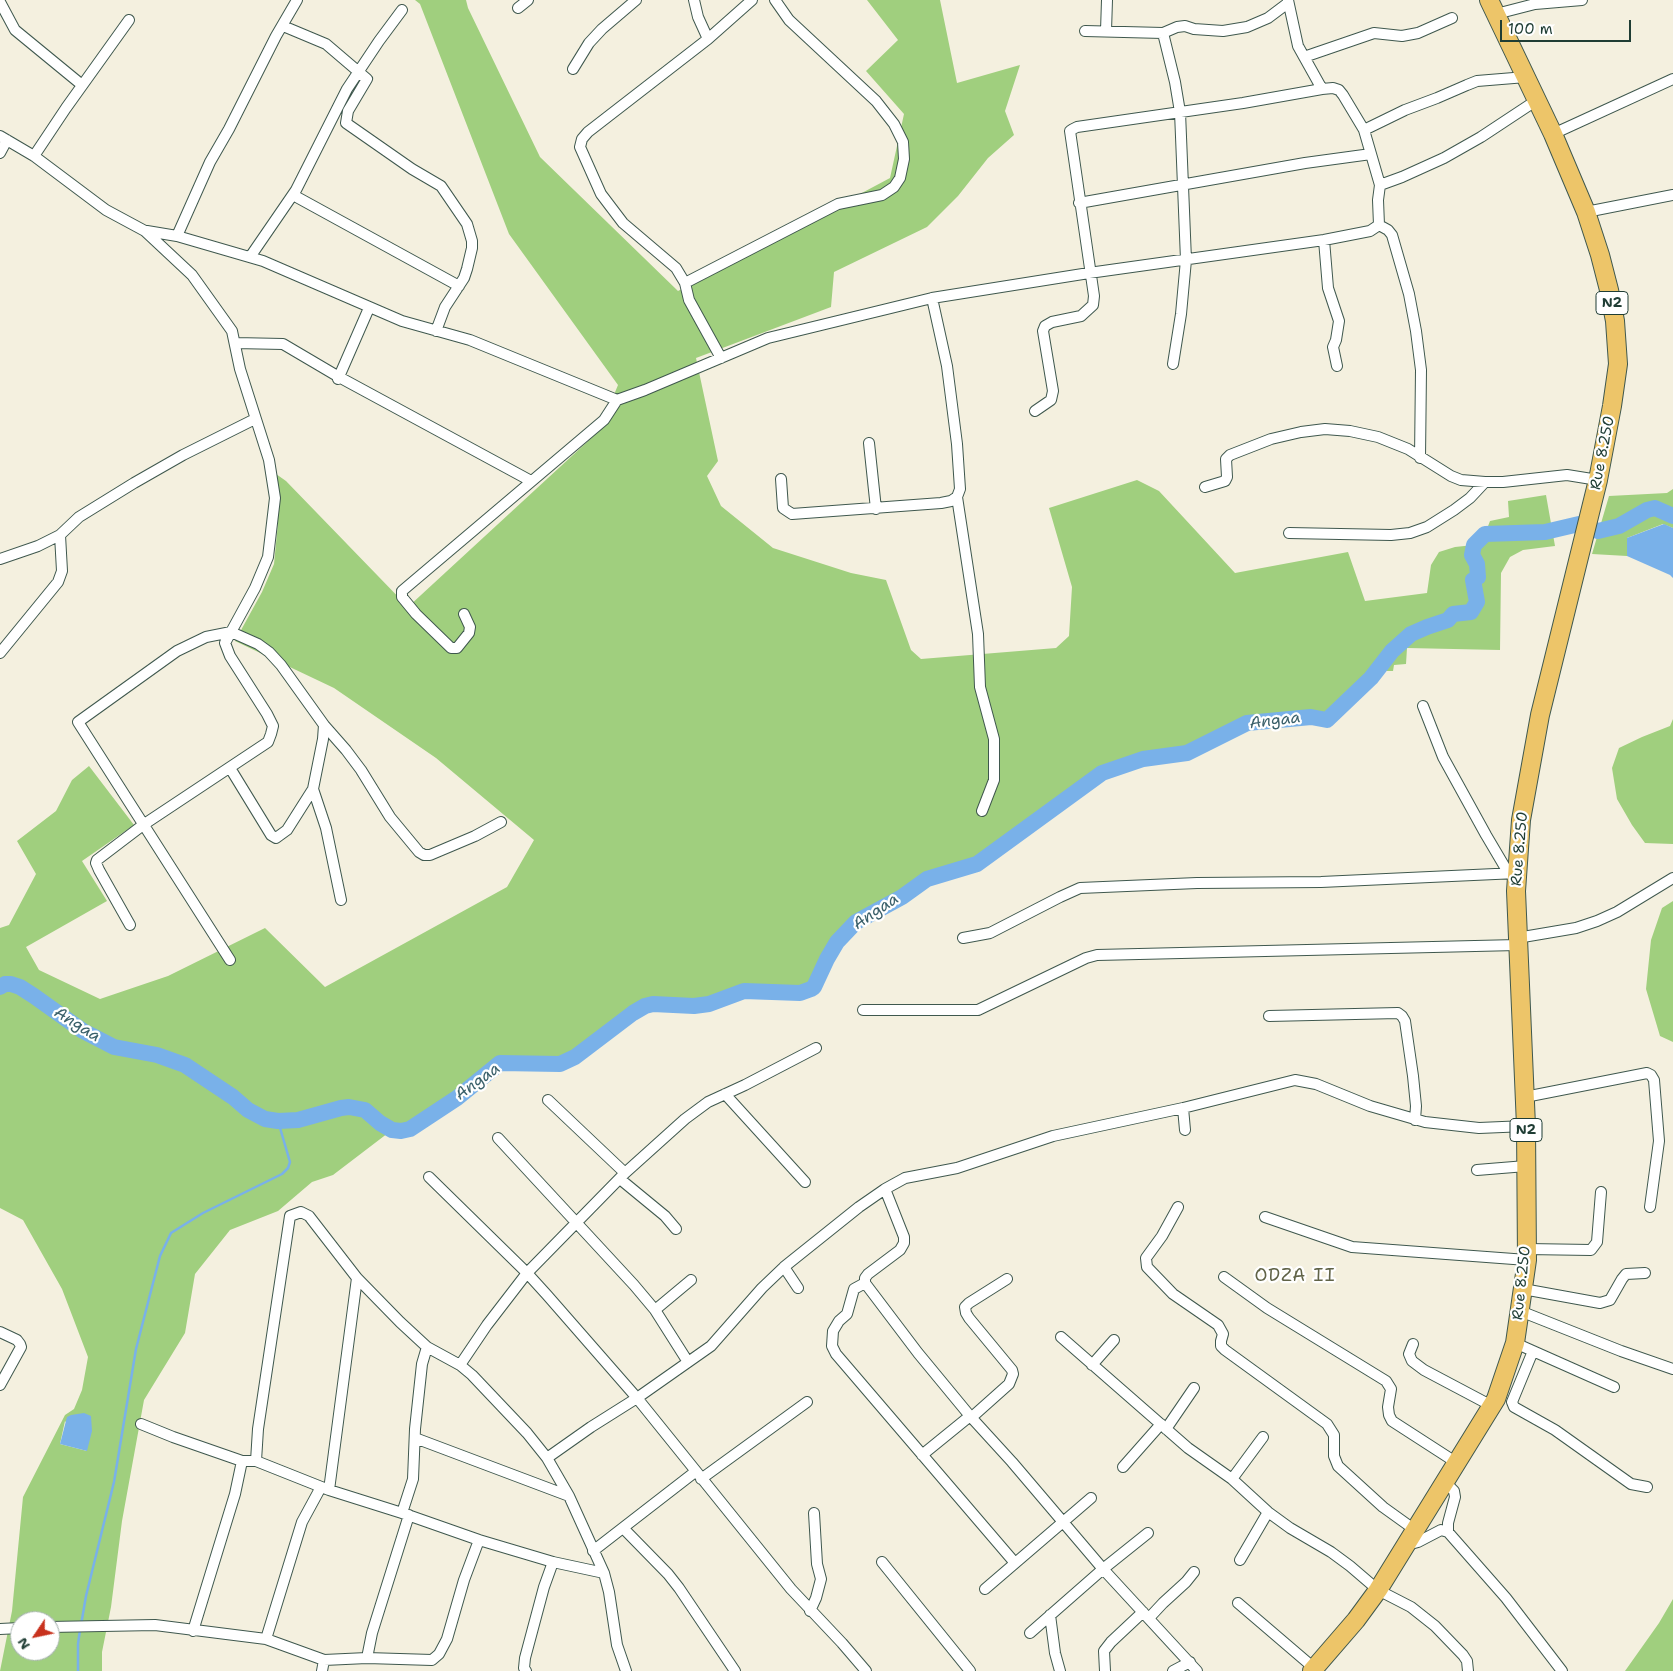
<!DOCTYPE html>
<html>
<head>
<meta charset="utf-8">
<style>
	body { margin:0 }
	#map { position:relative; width:1673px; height:1671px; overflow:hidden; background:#f4f0df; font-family:"Shantell Sans",sans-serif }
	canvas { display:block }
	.north { position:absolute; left:10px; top:1611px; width:50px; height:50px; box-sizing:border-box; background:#fff; border:1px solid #a5b1ae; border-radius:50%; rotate:236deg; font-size:14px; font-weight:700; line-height:20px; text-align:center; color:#1f3d34 }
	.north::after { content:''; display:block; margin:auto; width:18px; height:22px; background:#c8321e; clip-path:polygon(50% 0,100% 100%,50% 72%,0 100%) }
	.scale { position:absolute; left:1500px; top:20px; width:131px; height:22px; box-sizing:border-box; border:2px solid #1f3d34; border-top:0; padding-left:6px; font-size:15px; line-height:18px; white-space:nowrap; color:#1f3d34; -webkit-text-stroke:4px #fff; paint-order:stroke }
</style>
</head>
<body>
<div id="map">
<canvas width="1673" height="1671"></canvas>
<div class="north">N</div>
<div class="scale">100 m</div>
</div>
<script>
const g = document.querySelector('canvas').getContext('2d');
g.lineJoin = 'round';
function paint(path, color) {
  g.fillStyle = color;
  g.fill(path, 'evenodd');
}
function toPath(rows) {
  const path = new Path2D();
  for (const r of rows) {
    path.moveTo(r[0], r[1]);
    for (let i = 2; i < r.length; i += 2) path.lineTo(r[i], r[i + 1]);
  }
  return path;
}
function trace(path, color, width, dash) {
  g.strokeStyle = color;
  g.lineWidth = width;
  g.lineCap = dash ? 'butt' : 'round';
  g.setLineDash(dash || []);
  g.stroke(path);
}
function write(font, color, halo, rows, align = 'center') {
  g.font = font + ' "Shantell Sans",sans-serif';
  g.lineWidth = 4.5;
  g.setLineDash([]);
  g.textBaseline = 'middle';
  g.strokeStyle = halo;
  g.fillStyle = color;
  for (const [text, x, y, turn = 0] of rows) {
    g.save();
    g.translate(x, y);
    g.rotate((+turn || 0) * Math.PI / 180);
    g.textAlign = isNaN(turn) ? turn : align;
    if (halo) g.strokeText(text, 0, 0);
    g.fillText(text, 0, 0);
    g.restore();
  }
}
paint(toPath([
	[415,0,466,0,468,8,540,157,678,291,890,178,904,114,866,71,898,40,867,0,940,0,957,83,1020,65,1005,111,1014,135,988,158,958,196,927,227,834,272,831,307,696,358,718,461,707,476,721,506,773,548,851,573,886,580,911,650,921,659,1056,648,1069,636,1072,587,1049,508,1137,480,1159,491,1235,573,1348,552,1365,601,1427,593,1431,565,1439,552,1455,547,1474,545,1485,534,1490,521,1509,517,1508,501,1546,495,1555,546,1523,550,1510,557,1501,573,1500,650,1407,648,1406,664,1394,665,1393,671,1380,671,1327,720,1311,717,1247,723,1187,753,1143,759,1102,773,977,864,927,879,902,897,856,922,837,943,827,959,814,987,811,989,800,993,744,991,709,1004,694,1006,653,1004,633,1013,575,1057,560,1064,500,1063,457,1098,410,1129,401,1131,392,1130,333,1175,312,1182,278,1211,230,1230,195,1274,185,1333,144,1400,122,1521,111,1607,102,1652,102,1671,0,1671,12,1611,23,1497,65,1415,74,1409,82,1390,88,1357,62,1289,23,1220,0,1208,0,928,9,925,36,874,17,841,56,811,72,780,89,766,134,825,82,861,107,901,26,947,39,970,100,999,168,976,265,928,325,987,507,887,534,840,436,758,334,688,235,641,262,592,274,564,278,523,276,474,286,481,408,607,599,431,618,385,509,234,420,4],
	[65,1421,87,1451,60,1444],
	[20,1621,50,1621,50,1651,20,1651],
	[1673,489,1673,528,1663,524,1627,538,1627,556,1592,554,1609,496,1667,493],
	[1673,719,1673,844,1645,843,1632,825,1617,799,1612,768,1619,748,1642,737,1670,726],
	[1673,901,1673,1042,1660,1036,1646,989,1651,940,1662,908],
	[1673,1599,1673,1671,1625,1671,1659,1623]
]), '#a0cf7e');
paint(toPath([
	[1664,524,1673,528,1673,578,1670,575,1627,556,1627,538],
	[84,1413,91,1416,92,1431,87,1451,60,1444,67,1417,71,1415]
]), '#79b1e9');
trace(toPath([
	[81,1625,86,1596,114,1482,136,1349,160,1256,171,1233,203,1213,282,1174,288,1168,290,1162,278,1121],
	[78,1671,78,1644,80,1630]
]), '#79b1e9', 2.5);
trace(toPath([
	[0,987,5,984,11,984,20,987,34,996,83,1031,114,1047,157,1055,185,1065,233,1097,248,1110,265,1119,278,1121,298,1120,341,1108,349,1107,365,1110,380,1123,392,1130,401,1131,410,1129,457,1098,500,1063,560,1064,575,1057,633,1013,645,1006,653,1004,694,1006,709,1004,744,991,800,993,811,989,814,987,827,959,837,942,856,922,902,897,927,879,977,864,1102,773,1143,759,1187,753,1247,723,1311,717,1327,720,1371,678,1392,651,1411,634,1427,627,1448,620,1453,614,1471,612,1477,602,1473,580,1478,577,1477,564,1472,555,1474,545,1485,534,1545,532,1579,524,1598,531,1619,526,1647,510,1655,508,1673,516]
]), '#79b1e9', 16);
const street = toPath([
	[694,0,698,17,708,39],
	[1288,0,1298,46,1322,89],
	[0,2,15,30,82,85],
	[518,8,528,0],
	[1496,14,1535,4,1582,0],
	[283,26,326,44,367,79,348,111,346,123,412,169,441,186,467,224,472,241,472,248,467,269,464,278,445,307,436,331],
	[1085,31,1163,33,1177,27,1185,26,1194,29,1223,31,1247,27,1268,18,1288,3],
	[1106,31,1107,0],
	[1163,33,1175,82,1180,112,1186,260,1181,314,1173,364],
	[1304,57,1374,33,1402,36,1418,33,1452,18],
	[573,69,589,43,602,29,636,0],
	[1364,130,1405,110,1437,98,1467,85,1477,81,1526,77],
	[1553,134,1673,79],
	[0,136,34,156,106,210,145,231,192,275,232,331,240,369,269,460,275,498,268,557,255,588,225,643,230,656,267,714,273,726,271,734,268,742,143,825,97,860,96,863,99,870,130,925],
	[0,153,7,140],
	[34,156,66,108,129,20],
	[293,195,459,286],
	[1079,203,1305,163,1371,154],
	[1586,212,1673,195],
	[1379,225,1388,230,1392,235,1409,294,1416,331,1421,370,1420,458],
	[147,231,177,236,263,261,402,321,470,340,617,400],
	[177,236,210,162,229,129,276,36,297,0],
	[1324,240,1328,288,1339,321,1336,340,1333,347,1337,366],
	[250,257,296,190,347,89,379,41,402,10],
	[685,283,838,204,882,195,894,187,900,178,904,159,903,142,894,124,876,101,789,20,775,0],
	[235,343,283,344,339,377,531,481],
	[721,358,689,300,685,283,676,268,623,223,601,194,580,147,582,139,588,132,708,39,752,0],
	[338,379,369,308],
	[1035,411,1051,400,1053,391,1043,331,1045,326,1052,322,1081,316,1093,305,1094,296,1070,131,1073,129,1077,127,1243,103,1322,89,1333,88,1339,90,1343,95,1364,130,1380,185],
	[869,443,876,509],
	[781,479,783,508,792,514,941,503,951,501,957,497,960,489,957,444,947,366,932,298],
	[1205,487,1225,481,1227,477,1226,459,1230,455,1271,439,1301,432,1325,429,1350,431,1378,437,1408,449,1451,476,1461,480,1485,482,1503,482,1567,475,1598,480],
	[957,497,978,634,980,687,994,739,994,780,982,811],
	[1289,533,1391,535,1410,533,1427,527,1454,510,1470,498,1485,482],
	[0,559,38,546,60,535,79,517,134,483,183,455,255,419],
	[464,614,470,627,469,633,457,648,451,648,416,614,402,597,402,591,604,420,617,400,645,390,768,338,932,298,1089,273,1324,240,1370,231,1379,225,1378,200,1380,185,1402,177,1444,158,1481,137,1537,100],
	[0,653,58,582,62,571,60,535],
	[1423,706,1443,757,1486,835,1509,874],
	[230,768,271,835,276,838,287,830,313,789,323,739,324,725],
	[313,789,326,828,341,900],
	[963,938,990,933,1060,897,1080,888,1197,883,1321,882,1517,873],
	[1517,938,1576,928,1597,921,1617,912,1673,878],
	[230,960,78,722,177,651,206,637,231,632,258,644,269,652,281,665,324,725,346,750,361,770,390,817,419,852,424,855,430,855,475,836,501,822],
	[863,1010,978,1010,1086,958,1097,955,1517,945],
	[1269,1016,1398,1013,1402,1016,1405,1021,1413,1076,1416,1106,1415,1120],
	[725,1094,805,1182],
	[1525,1097,1647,1073,1651,1075,1654,1080,1659,1141,1650,1207],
	[548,1100,625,1173],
	[1183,1108,1185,1130],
	[498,1138,634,1285,655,1310,688,1362],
	[1477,1170,1526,1166],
	[429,1177,527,1273,547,1295,637,1398,791,1589,842,1643,866,1671],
	[620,1179,665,1216,676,1229],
	[885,1189,904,1237,904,1243,900,1250,868,1274,865,1278,865,1283,918,1353,970,1416,1012,1462,1103,1569,1197,1671],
	[1178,1207,1162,1236,1146,1258,1147,1267,1173,1294,1218,1325,1223,1334,1221,1341,1221,1346,1225,1350,1327,1424,1334,1435,1334,1456,1338,1466,1383,1507,1415,1530],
	[1265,1217,1352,1247,1527,1260],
	[1527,1249,1591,1250,1597,1242,1601,1192],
	[784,1267,798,1288],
	[1224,1277,1267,1308,1386,1381,1391,1389,1388,1407,1389,1415,1392,1421,1457,1463],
	[865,1283,854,1289,847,1314,839,1321,833,1331,832,1346,836,1354,1015,1563],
	[1523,1289,1600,1303,1610,1300,1622,1279,1626,1274,1645,1273],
	[655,1310,691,1280],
	[1520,1311,1621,1351,1673,1369],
	[0,1332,17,1340,20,1344,21,1347,0,1385],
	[1061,1337,1188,1448,1232,1479,1268,1512,1290,1528,1331,1552,1350,1566,1378,1590,1411,1607,1435,1626,1463,1655,1467,1661,1468,1671],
	[1515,1343,1614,1387],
	[1413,1344,1409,1354,1412,1361,1424,1370,1492,1406],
	[1533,1351,1512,1402,1514,1407,1555,1430,1631,1484,1647,1487],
	[460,1365,487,1325,527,1273,625,1173,685,1119,708,1102,745,1085,816,1048],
	[1092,1365,1114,1340],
	[972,1417,1009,1384,1013,1374,1012,1370,969,1318,966,1313,965,1307,969,1303,1007,1279],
	[141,1424,173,1437,242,1461],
	[1166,1429,1194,1388],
	[415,1438,569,1496],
	[922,1455,970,1416],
	[547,1458,591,1427,637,1398,711,1346,762,1288,784,1267,859,1207,885,1189,905,1178,957,1168,1053,1136,1183,1108,1295,1080,1316,1084,1370,1106,1425,1122,1479,1128,1526,1126],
	[1123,1467,1161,1424],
	[701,1479,807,1402],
	[1232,1479,1263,1437],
	[1445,1482,1454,1491,1455,1497,1448,1523,1448,1532],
	[329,1490,357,1278],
	[402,1513,413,1479,415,1429,422,1364,427,1347],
	[624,1529,668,1574,679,1588,735,1671],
	[1407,1545,1418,1542,1441,1530,1448,1532,1506,1598,1562,1671],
	[593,1551,695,1472],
	[1240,1560,1268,1512],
	[882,1562,970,1671],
	[604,1573,553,1562,479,1540,402,1513,329,1490,256,1461,258,1429,290,1216,301,1212,309,1216,357,1278,400,1322,427,1347,460,1365,472,1375,527,1433,547,1458,569,1496,604,1573,609,1592,617,1645,626,1671],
	[985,1589,1091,1498],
	[1238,1603,1314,1668],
	[810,1611,816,1598,821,1579,817,1564,814,1513],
	[1050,1615,1055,1653,1060,1671],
	[1149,1618,1163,1603,1186,1582,1194,1572],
	[50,1627,155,1625,266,1639,324,1660,367,1658,432,1660,439,1654,447,1639,464,1580,479,1540],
	[0,1629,20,1628],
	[193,1631,235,1494,242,1461,256,1461],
	[1030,1633,1103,1569,1148,1533],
	[266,1639,302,1522,321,1487],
	[367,1658,372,1633,409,1515],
	[322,1671,324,1660],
	[526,1671,524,1668,525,1658,544,1587,553,1562],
	[1105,1671,1104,1651,1111,1642,1143,1612],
	[1173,1671,1190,1662]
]);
const highway = toPath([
	[1312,1671,1356,1620,1378,1590,1496,1399,1515,1343,1527,1260,1526,1126,1516,891,1521,820,1540,715,1598,480,1612,406,1618,364,1615,321,1609,290,1600,255,1586,212,1553,134,1489,0]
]);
trace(street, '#3f584e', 12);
trace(highway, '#3f584e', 20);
trace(street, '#fff', 10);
trace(highway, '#edc569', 18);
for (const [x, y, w] of [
	[1612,303,32],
	[1526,1130,32]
]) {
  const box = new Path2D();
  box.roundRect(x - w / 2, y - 11.5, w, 23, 4);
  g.fillStyle = '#fff';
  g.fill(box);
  trace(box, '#1f3d34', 1);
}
write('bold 14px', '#1f3d34', null, [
	["N2",1612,303],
	["N2",1526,1130]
]);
write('15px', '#1f3d34', '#fff', [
	["Rue 8.250",1603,453,-79],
	["Rue 8.250",1520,849,-85],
	["Rue 8.250",1522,1283,-84]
]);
write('italic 16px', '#3a606a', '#fff', [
	["Angaa",1275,721,-7],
	["Angaa",876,912,-34],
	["Angaa",77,1025,32],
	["Angaa",478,1082,-36]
]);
g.letterSpacing = '1px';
write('18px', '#606347', '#fff', [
	["ODZA II",1295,1276]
]);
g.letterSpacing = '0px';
</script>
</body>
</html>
